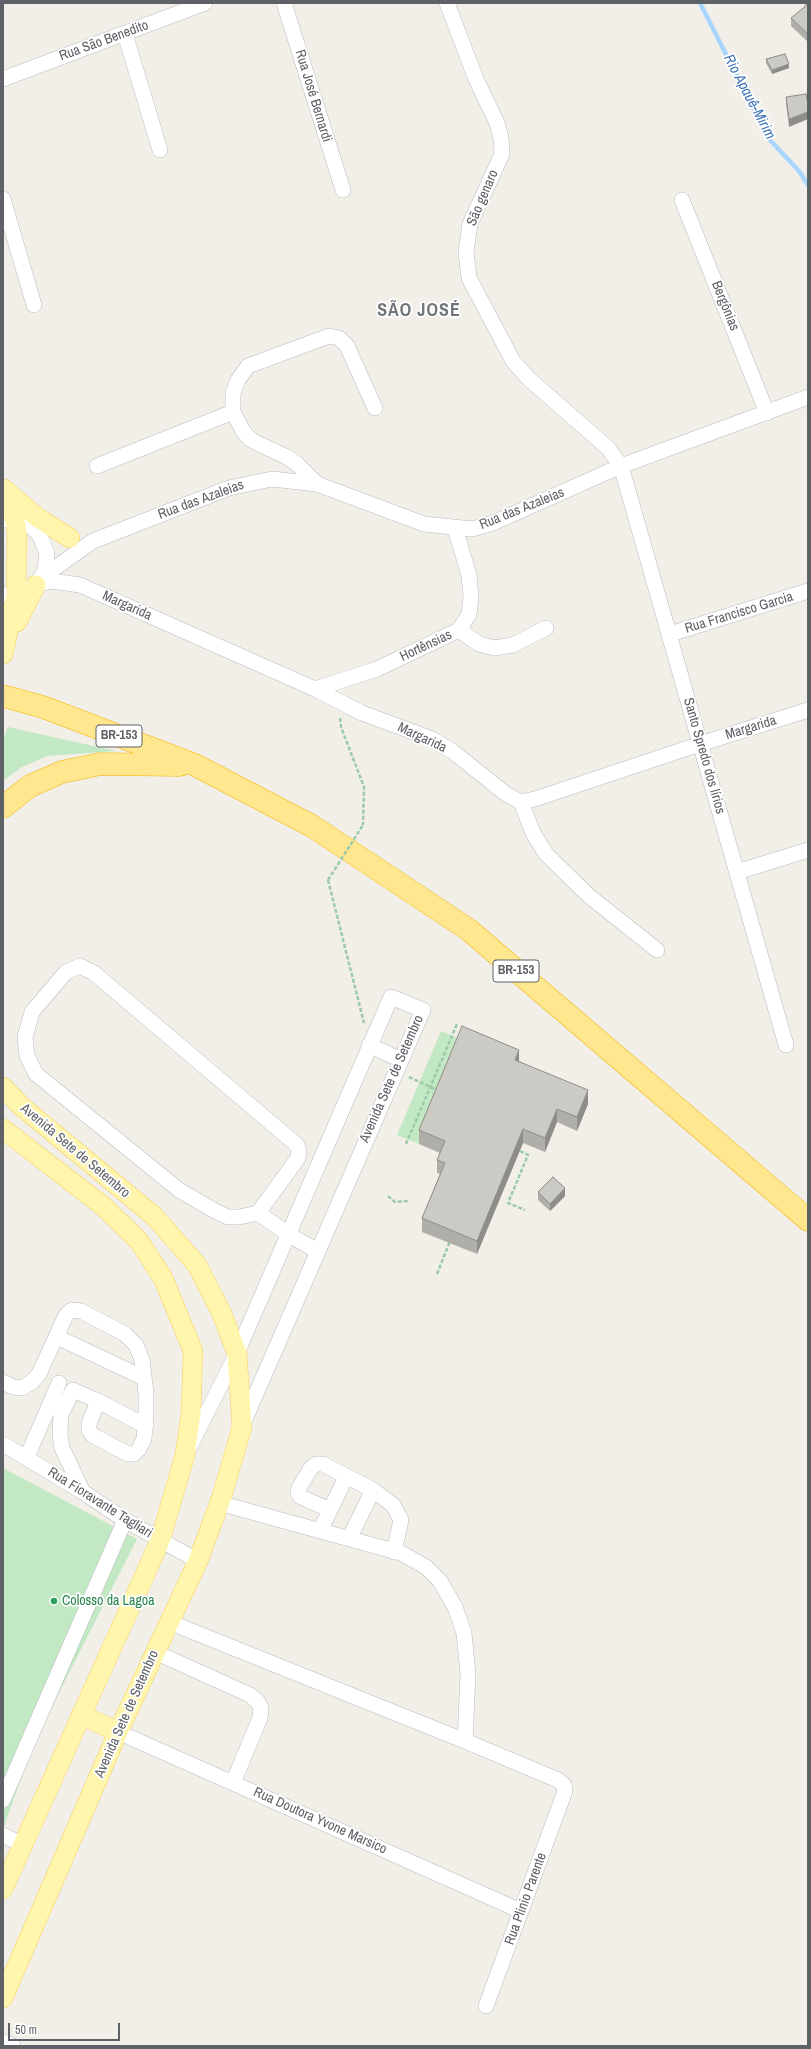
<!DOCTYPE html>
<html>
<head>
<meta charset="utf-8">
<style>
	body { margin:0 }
	#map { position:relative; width:811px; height:2049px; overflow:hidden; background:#f1efe7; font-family:"Archivo Narrow",sans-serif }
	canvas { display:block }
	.frame { position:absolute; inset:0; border:4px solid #5e6267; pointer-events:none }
	.scale { position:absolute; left:8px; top:2023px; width:112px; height:18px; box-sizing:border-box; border:2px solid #5e6267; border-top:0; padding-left:5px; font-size:12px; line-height:14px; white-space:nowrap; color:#5e6267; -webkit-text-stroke:3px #fff; paint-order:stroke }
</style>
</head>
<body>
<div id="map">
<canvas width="811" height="2049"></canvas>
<div class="frame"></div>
<div class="scale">50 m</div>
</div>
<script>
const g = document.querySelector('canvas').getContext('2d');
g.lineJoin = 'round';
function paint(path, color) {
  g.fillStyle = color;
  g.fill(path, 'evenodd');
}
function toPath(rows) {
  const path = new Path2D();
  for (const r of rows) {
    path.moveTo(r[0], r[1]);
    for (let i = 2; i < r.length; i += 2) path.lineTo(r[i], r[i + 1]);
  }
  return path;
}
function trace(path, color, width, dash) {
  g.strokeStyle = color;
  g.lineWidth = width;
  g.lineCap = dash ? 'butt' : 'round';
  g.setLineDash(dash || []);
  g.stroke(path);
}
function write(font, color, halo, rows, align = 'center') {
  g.font = font + ' "Archivo Narrow",sans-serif';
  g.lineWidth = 3.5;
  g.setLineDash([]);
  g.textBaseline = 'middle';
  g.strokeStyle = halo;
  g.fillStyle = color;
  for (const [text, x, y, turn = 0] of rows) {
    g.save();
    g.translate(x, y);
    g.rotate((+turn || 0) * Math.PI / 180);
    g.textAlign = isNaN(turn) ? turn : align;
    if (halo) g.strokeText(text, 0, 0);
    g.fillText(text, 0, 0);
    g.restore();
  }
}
paint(toPath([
	[8,727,116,751,47,756,20,768,3,781,3,740],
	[441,1031,462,1040,419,1144,397,1135],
	[3,1468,137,1539,35,1740,3,1829]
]), '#c3e9c4');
trace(toPath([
	[700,3,769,139,799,171,808,185]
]), '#a8d6ff', 4.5);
const minor = toPath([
	[284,3,343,190],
	[447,3,476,79,497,123,501,138,502,154,470,224,466,252,469,278,513,361,529,379,608,448,621,466,786,1045],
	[125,34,160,150],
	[3,79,205,3],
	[3,199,34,305],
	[682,200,767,413],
	[97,466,233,412],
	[317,484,297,464,287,457,259,444,250,439,243,431,233,412,233,393,238,380,248,366,329,336,339,338,347,346,375,408],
	[3,520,15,520,30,526,39,534,47,553,45,570,36,585,16,595,3,595],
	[41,578,93,541,229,488,272,479,317,484,424,524,472,529,493,523,621,466,808,397],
	[36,585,51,581,80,585,315,689,362,713,432,739,452,751,506,794,521,802,535,799,700,744,808,710],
	[459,630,479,644,494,648,513,645,546,628],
	[670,634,808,591],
	[315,689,377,669,459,630,469,614,471,597,469,575,455,528],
	[521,802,533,833,546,854,589,896,657,950],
	[737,872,808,850],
	[80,966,94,973,297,1145,299,1151,298,1158,258,1213,239,1217,228,1217,215,1211,179,1190,36,1074,27,1056,25,1037,32,1012,66,972,80,966],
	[369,1045,401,1060],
	[258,1213,288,1234,317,1251],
	[57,1337,144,1378],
	[3,1382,13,1387,22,1388,32,1382,39,1374,66,1315,72,1310,81,1311,125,1334,136,1345,142,1360,146,1393,146,1412,144,1439,139,1449,134,1454,128,1454,92,1435,89,1430,89,1424,98,1401,73,1390,61,1414,60,1435,62,1448,83,1492],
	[98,1401,146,1426],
	[3,1444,83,1492,125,1520,198,1561],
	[190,1446,237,1353,391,997,423,1010,242,1426],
	[27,1457,59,1383],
	[219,1503,401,1553,426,1567,440,1581,455,1607,464,1633,468,1674,465,1741],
	[330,1510,301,1497,298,1493,299,1488,311,1468,316,1464,323,1464,373,1490,393,1505,401,1520,394,1552],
	[320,1531,346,1477],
	[349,1539,373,1490],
	[169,1622,465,1741,558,1780,564,1785,565,1791,486,2006],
	[155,1652,250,1695,258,1702,261,1708,260,1718,233,1783],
	[118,1732,521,1911],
	[3,1800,125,1520],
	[3,1835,23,1845],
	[3,2042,13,2046]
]);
const major = toPath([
	[4,489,38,518,70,538],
	[3,491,15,520,17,533,16,595,3,654],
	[17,622,36,585],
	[3,1087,21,1106,154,1216,197,1265,221,1312,237,1353,242,1427,222,1496,198,1561,118,1732,3,1998],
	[3,1129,103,1206,139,1241,163,1278,193,1351,191,1412,185,1455,160,1541,3,1889],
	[81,1715,118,1732]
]);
const highway = toPath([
	[3,696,43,707,195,765,312,826,469,930,808,1220],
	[3,807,30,786,62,772,100,764,180,765]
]);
trace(minor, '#b9bcc0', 16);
trace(major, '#f6d05a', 20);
trace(highway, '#f7b300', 23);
trace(toPath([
	[340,718,341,727,364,787,363,825],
	[328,880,364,1023],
	[409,1077,437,1090],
	[406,1144,457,1024],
	[520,1151,528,1155,508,1203,525,1210],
	[388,1196,395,1202,408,1201],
	[437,1274,450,1241]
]), '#9bcaaa', 2.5, [4, 2]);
trace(minor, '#fff', 15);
trace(major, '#fff5ad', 19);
trace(highway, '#ffe78f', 22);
trace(toPath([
	[328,880,363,825]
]), '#9bcaaa', 2.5, [4, 2]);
paint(toPath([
	[803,3,808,3,808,42,791,26,791,18,806,6],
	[766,59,789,68,772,74,766,63],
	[786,97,808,104,789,127,786,104],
	[519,1061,588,1104,577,1131,557,1122,545,1152,523,1143,477,1254,422,1232,422,1218,440,1174,437,1173,437,1160,440,1153,419,1144,419,1130],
	[538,1192,565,1196,550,1211,538,1200]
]), '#afaea9');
paint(toPath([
	[789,64,789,68,772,74,772,70],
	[808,112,808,119,789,127,789,119],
	[519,1050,519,1064,515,1060],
	[588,1090,588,1104,577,1131,577,1117],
	[557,1109,557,1122,545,1152,545,1138],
	[523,1129,523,1143,477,1254,477,1241],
	[565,1188,565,1196,550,1211,550,1204]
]), '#8f8d89');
const building = toPath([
	[808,4,808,34,791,18,808,4],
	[785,54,789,64,772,70,766,59,785,54],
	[806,94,808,104,808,112,789,119,786,97,806,94],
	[462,1026,519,1050,515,1060,588,1090,577,1117,557,1109,545,1138,523,1129,477,1241,422,1218,445,1163,437,1160,445,1141,419,1130,462,1026],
	[553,1177,565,1188,550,1204,538,1192,553,1177]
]);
paint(building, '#cccac4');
trace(building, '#8f8d89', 1);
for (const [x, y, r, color] of [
	[54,1601,4,"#2e9e5b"]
]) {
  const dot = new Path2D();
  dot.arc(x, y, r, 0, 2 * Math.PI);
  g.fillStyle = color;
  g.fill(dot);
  trace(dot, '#fff', 1.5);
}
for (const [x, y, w] of [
	[119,736,46],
	[516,971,46]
]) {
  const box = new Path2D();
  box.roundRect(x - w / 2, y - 11, w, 22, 3);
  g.fillStyle = '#fff';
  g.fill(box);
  trace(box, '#5e6267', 1);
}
write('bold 13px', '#5e6267', null, [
	["BR-153",119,736],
	["BR-153",516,971]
]);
write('14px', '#5e6267', '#fff', [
	["Rua São Benedito",104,41,-20],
	["Rua José Bernardi",313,96,73],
	["São genaro",483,198,-67],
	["Bergônias",725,306,68],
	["Rua das Azaleias",201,500,-20],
	["Rua das Azaleias",522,509,-22],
	["Margarida",127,606,24],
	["Rua Francisco Garcia",739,613,-17],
	["Hortênsias",426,646,-25],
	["Margarida",751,728,-17],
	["Margarida",422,738,25],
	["Santo Spredo dos lírios",704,756,74],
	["Avenida Sete de Setembro",392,1079,-66],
	["Avenida Sete de Setembro",75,1151,40],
	["Rua Fioravante Tagliari",100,1503,32],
	["Avenida Sete de Setembro",127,1714,-66],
	["Rua Doutora Yvone Marsico",320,1821,24],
	["Rua Plinio Parente",526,1899,-70]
]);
write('14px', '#27864d', '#fff', [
	["Colosso da Lagoa",62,1601]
], 'left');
write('italic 15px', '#4075b6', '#fff', [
	["Rio Apauê-Mirim",749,97,62]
]);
g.letterSpacing = '1px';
write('bold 18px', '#6f7479', '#fff', [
	["SÃO JOSÉ",419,311]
]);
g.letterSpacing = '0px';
</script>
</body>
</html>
